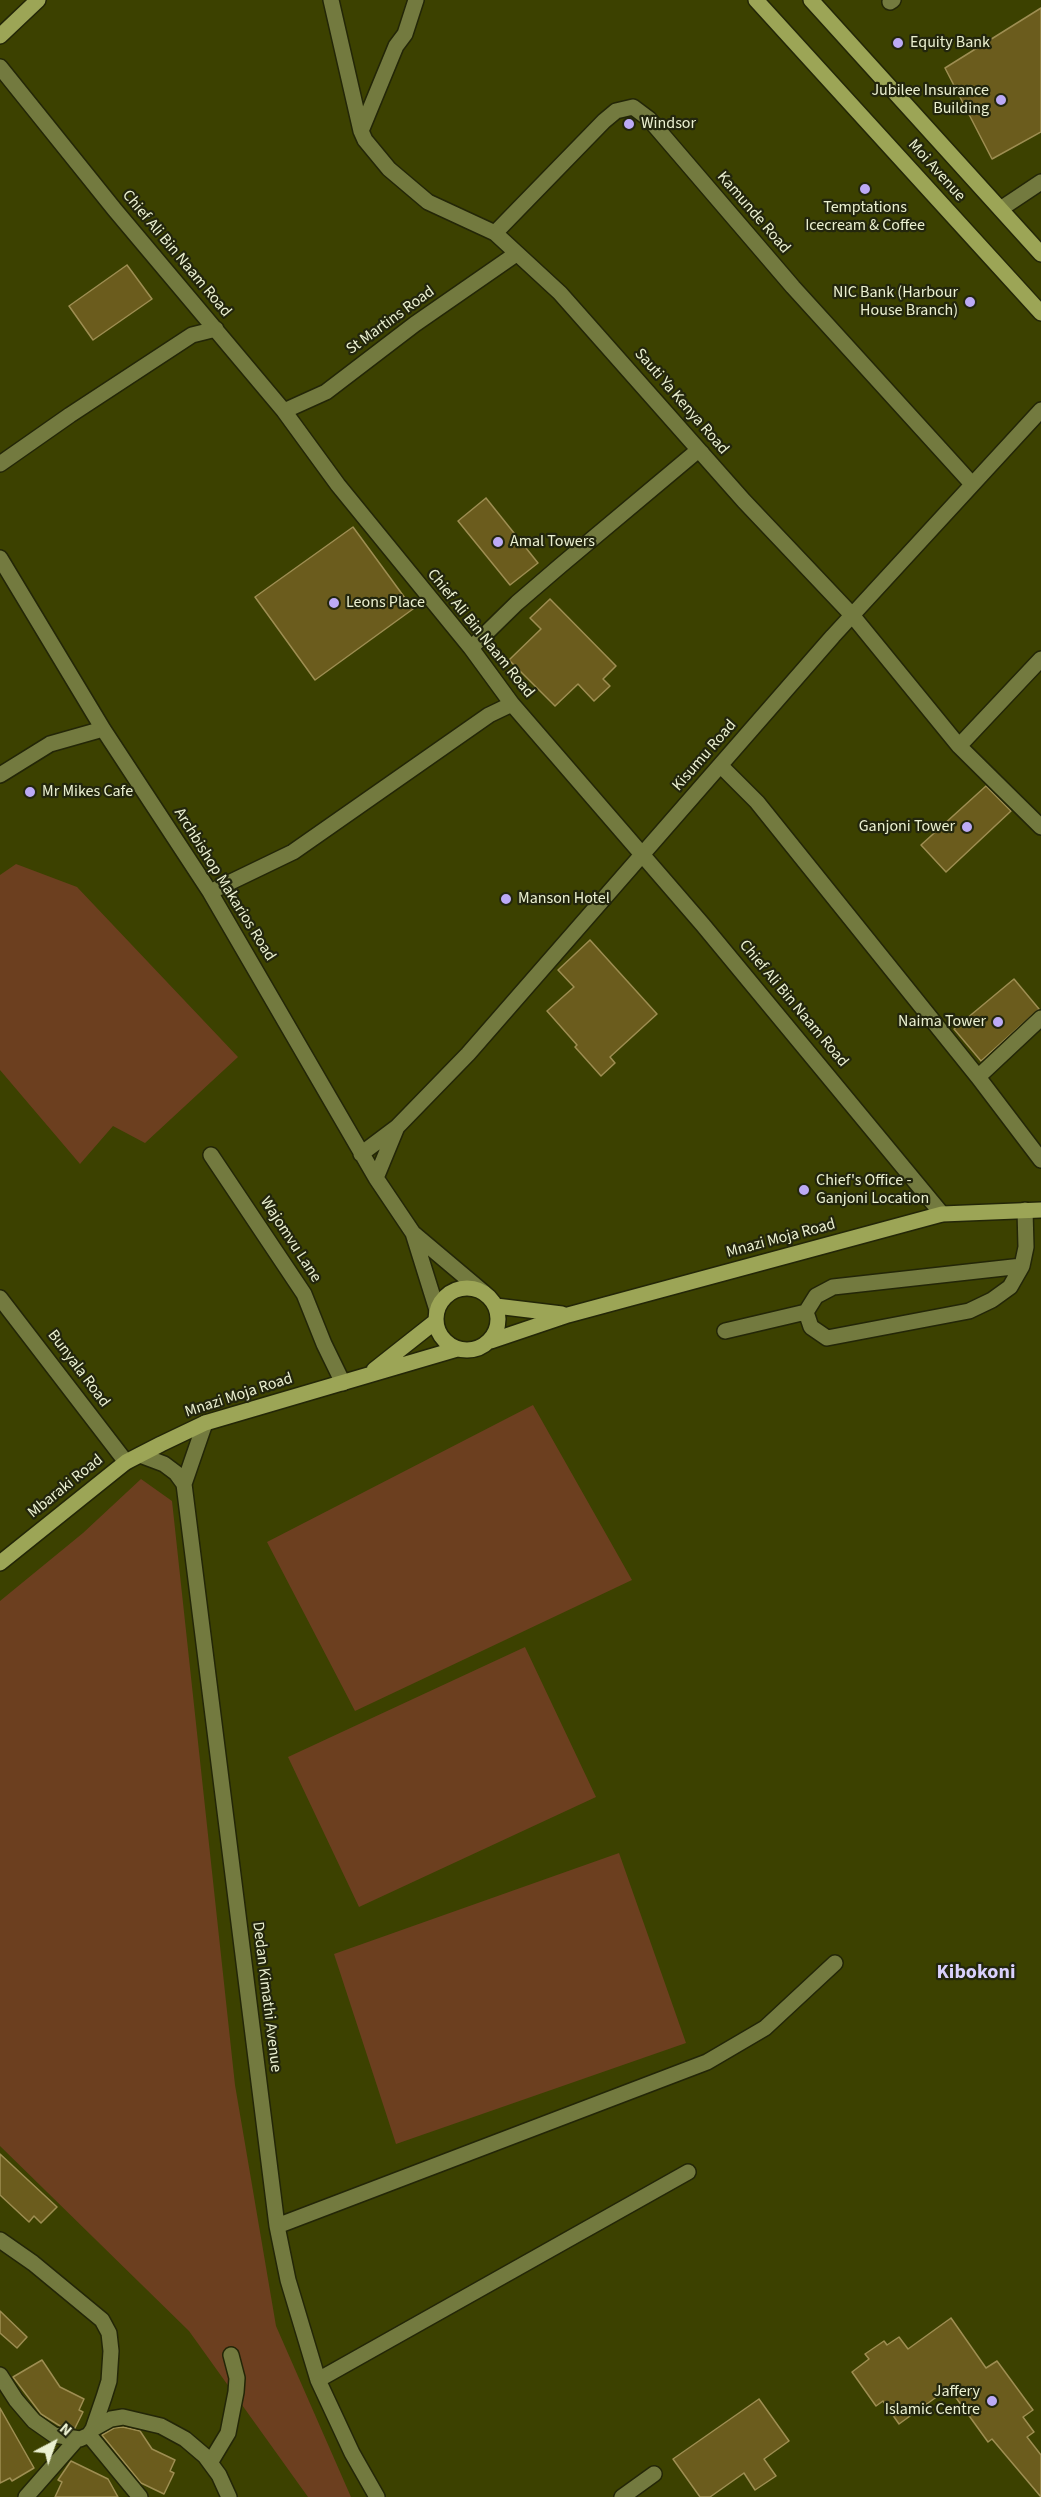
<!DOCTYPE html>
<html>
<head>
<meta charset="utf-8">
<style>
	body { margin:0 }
	#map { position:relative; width:1041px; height:2497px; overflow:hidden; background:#3c4100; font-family:"Source Sans 3",sans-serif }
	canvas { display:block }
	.north { position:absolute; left:24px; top:2413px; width:60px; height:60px; -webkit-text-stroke:4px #23260d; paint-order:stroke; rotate:41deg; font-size:16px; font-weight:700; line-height:24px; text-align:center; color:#ebf0d1 }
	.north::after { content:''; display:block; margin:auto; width:21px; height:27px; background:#ebf0d1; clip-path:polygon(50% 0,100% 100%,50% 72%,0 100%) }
</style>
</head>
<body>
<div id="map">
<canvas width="1041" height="2497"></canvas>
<div class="north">N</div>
</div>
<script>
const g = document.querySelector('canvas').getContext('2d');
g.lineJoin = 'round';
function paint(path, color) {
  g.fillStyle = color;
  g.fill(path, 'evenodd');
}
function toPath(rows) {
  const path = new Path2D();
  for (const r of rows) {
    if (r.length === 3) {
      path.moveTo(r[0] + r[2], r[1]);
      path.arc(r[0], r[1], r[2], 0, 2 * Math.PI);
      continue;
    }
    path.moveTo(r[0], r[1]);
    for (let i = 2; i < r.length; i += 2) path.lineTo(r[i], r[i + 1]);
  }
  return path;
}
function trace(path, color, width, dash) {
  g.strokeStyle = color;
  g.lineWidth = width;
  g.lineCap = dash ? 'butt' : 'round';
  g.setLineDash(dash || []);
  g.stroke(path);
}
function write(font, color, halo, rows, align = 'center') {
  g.font = font + ' "Source Sans 3",sans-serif';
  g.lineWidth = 4.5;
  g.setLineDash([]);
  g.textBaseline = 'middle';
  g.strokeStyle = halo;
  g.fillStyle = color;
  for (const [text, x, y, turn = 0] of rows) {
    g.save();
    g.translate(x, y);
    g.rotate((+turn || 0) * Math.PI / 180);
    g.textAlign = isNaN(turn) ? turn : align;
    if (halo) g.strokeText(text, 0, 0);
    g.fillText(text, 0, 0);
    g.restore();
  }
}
paint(toPath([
	[16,864,77,887,238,1057,145,1143,113,1126,80,1164,0,1070,0,875],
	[533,1405,632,1580,355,1711,267,1542],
	[141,1479,172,1501,235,2085,276,2326,351,2497,308,2497,189,2331,0,2146,0,1601,83,1533],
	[525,1647,596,1797,359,1907,288,1757],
	[619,1853,686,2043,396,2144,334,1954]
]), '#6c3f1f');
const building = toPath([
	[1041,8,1041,132,992,159,945,68,1041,8],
	[127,265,152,299,93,340,69,306,127,265],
	[486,498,538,563,510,585,458,521,486,498],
	[353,527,413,609,315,680,255,597,353,527],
	[550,599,616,666,603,679,610,686,594,701,578,684,555,706,509,660,541,629,530,618,550,599],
	[986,786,1011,811,946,872,921,845,986,786],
	[590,940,657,1014,610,1057,615,1063,601,1076,575,1047,577,1045,547,1011,574,987,558,970,590,940],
	[1014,979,1039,1009,981,1061,954,1029,1014,979],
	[0,2154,57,2207,41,2223,34,2216,29,2222,0,2195,0,2154],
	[0,2311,27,2337,17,2348,0,2333,0,2311],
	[951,2318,986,2368,997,2361,1033,2410,1023,2417,1034,2432,1027,2437,1041,2455,1041,2497,992,2439,988,2442,949,2388,899,2424,883,2401,876,2406,852,2372,869,2359,865,2354,884,2341,887,2345,899,2337,908,2349,951,2318],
	[42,2360,60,2387,84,2399,79,2410,83,2412,75,2428,60,2426,41,2414,13,2377,42,2360],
	[759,2399,789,2441,764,2459,776,2476,755,2490,744,2473,710,2497,700,2497,673,2459,759,2399],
	[0,2408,34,2468,12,2481,10,2478,0,2483,0,2408],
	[123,2427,140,2431,152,2449,175,2460,170,2471,174,2473,164,2494,141,2483,102,2435,114,2428,123,2427],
	[71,2461,108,2479,118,2497,55,2497,62,2482,58,2480,71,2461]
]);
paint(building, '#6b5c1d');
trace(building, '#9e8e52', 1.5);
const minor = toPath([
	[331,0,361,131,365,140,389,169,428,202,495,233,560,293,744,501,852,615,959,746,1041,827],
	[890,2,893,0],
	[0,67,115,210,284,411,338,485,471,648,512,704,703,925,942,1214],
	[361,131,396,46,405,34,416,0],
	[1002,208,1041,182],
	[495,233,604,121,616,111,633,107,649,119,793,287,972,484],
	[284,411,326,392,415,324,516,254],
	[0,464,70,415,192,335,216,329],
	[0,558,103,729,210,892,376,1178,413,1233,483,1292],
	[471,648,517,603,560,566,696,452,702,453],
	[959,746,1041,659],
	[721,766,757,802,978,1077,1041,1160],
	[0,775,50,744,103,729],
	[210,892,293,852,489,715,512,704],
	[978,1077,1041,1018],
	[361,1154,397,1127,468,1054,833,636,1041,410],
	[211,1155,304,1294,324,1344,343,1383],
	[376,1178,397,1127],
	[413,1233,437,1310],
	[1022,1266,1010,1287,992,1300,969,1311,827,1338,811,1327,806,1312,816,1296,833,1287,1022,1266],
	[1022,1266,1026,1247,1025,1210],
	[0,1298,126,1462],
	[725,1331,806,1312],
	[205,1423,184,1484,277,2226,288,2280,318,2380,352,2453,377,2497],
	[140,1455,164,1464,176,1473,184,1484],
	[277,2226,707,2062,765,2028,835,1963],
	[0,2240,33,2263,102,2320,109,2333,111,2351,109,2381,104,2397,93,2429,89,2435,80,2439,54,2435,34,2421,16,2400,0,2375],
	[318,2380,688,2172],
	[93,2429,111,2419,123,2417,161,2426,185,2439,205,2456,219,2475,229,2497],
	[89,2435,140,2497],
	[210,2463,228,2433,236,2392,237,2378,231,2355],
	[26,2497,77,2439],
	[622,2497,654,2474]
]);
const major = toPath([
	[756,0,1041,313],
	[811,0,1041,254],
	[0,36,38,0],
	[467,1319,31],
	[496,1306,562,1314],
	[491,1341,568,1315,942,1214,1041,1210],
	[374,1370,436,1321],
	[0,1563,126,1462,161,1444,205,1423,457,1349]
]);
trace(minor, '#232607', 18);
trace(major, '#232607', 18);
trace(minor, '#737a3f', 15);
trace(major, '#9ca556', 15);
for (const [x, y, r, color] of [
	[898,43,6,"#bcaaf6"],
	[1001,100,6,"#bcaaf6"],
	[629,124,6,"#bcaaf6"],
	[865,189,6,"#bcaaf6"],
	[970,302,6,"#bcaaf6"],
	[498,542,6,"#bcaaf6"],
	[334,603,6,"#bcaaf6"],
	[30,792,6,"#bcaaf6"],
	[967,827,6,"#bcaaf6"],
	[506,899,6,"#bcaaf6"],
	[998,1022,6,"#bcaaf6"],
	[804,1190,6,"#bcaaf6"],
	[992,2401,6,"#bcaaf6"]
]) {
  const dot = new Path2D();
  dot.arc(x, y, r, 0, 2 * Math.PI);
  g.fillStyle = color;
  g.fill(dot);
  trace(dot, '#23260d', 2);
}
write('16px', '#ebf0d1', '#23260d', [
	["Equity Bank",910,43],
	["Jubilee Insurance",989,91,"right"],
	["Building",989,109,"right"],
	["Windsor",641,124],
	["Temptations",865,208,"center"],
	["Icecream & Coffee",865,226,"center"],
	["NIC Bank (Harbour",958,293,"right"],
	["House Branch)",958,311,"right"],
	["Amal Towers",510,542],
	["Leons Place",346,603],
	["Mr Mikes Cafe",42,792],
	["Ganjoni Tower",955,827,"right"],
	["Manson Hotel",518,899],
	["Naima Tower",986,1022,"right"],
	["Chief's Office -",816,1181],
	["Ganjoni Location",816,1199],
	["Jaffery",980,2392,"right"],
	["Islamic Centre",980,2410,"right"]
], 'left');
write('16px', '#ebf0d1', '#23260d', [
	["Moi Avenue",936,171,48],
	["Kamunde Road",753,213,49],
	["Chief Ali Bin Naam Road",176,254,50],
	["St Martins Road",391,321,-36],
	["Sauti Ya Kenya Road",681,402,49],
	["Chief Ali Bin Naam Road",480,634,51],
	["Kisumu Road",705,756,-49],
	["Archbishop Makarios Road",224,885,58],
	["Chief Ali Bin Naam Road",793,1004,50],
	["Mnazi Moja Road",781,1239,-15],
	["Wajomvu Lane",290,1240,57],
	["Bunyala Road",78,1369,53],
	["Mnazi Moja Road",239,1396,-18],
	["Mbaraki Road",66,1487,-39],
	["Dedan Kimathi Avenue",266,1997,83]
]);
write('bold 20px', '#d9d0fc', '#23260d', [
	["Kibokoni",976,1974]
]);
</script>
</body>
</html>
